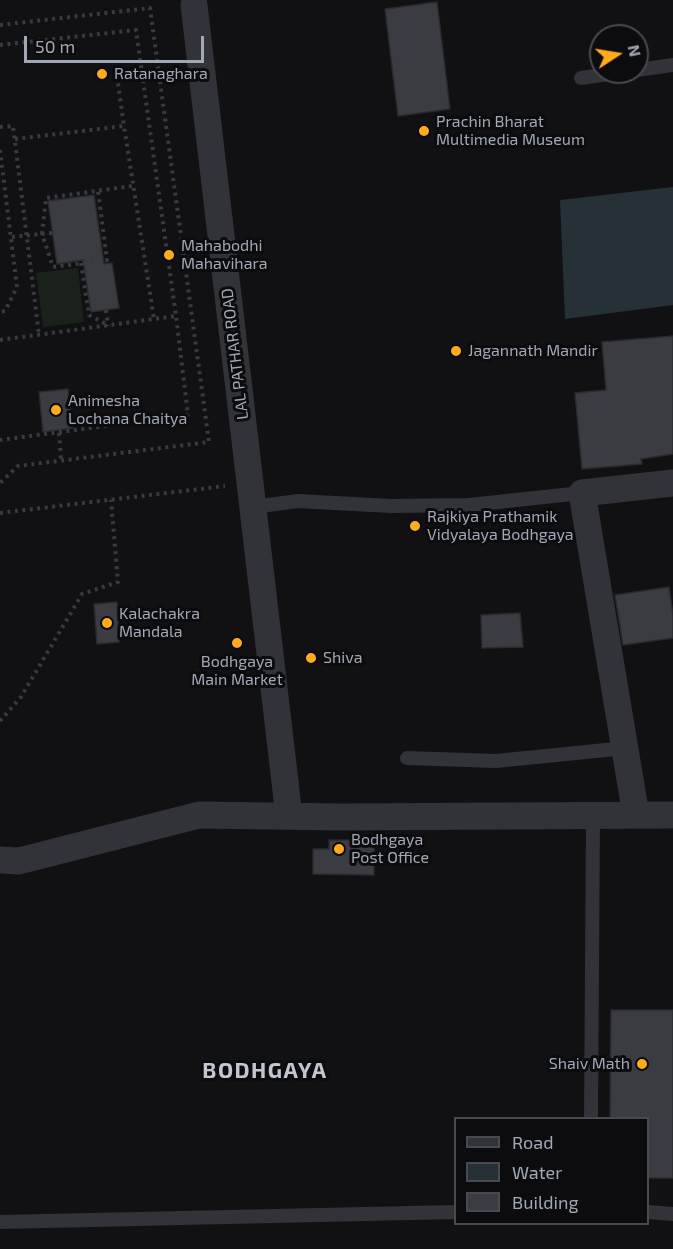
<!DOCTYPE html>
<html>
<head>
<meta charset="utf-8">
<style>
	body { margin:0 }
	#map { position:relative; width:673px; height:1249px; overflow:hidden; background:#111113; font-family:"Exo 2",sans-serif }
	canvas { display:block }
	.legend { position:absolute; left:454px; top:1117px; width:195px; height:108px; box-sizing:border-box; background:#0c0c0e; border:2px solid #484a51; margin:0; padding:8px 10px; list-style:none; font-size:18px; color:#a1a8b5 }
	.legend li { display:flex; align-items:center; gap:12px; height:30px }
	.legend b { width:30px; border:2px solid #484a51 }
	.north { position:absolute; left:589px; top:24px; width:60px; height:60px; box-sizing:border-box; background:#0c0c0e; border:2px solid #484a51; border-radius:50%; rotate:78deg; font-size:16px; font-weight:700; line-height:24px; text-align:center; color:#a1a8b5 }
	.north::after { content:''; display:block; margin:auto; width:21px; height:27px; background:#ffab1c; clip-path:polygon(50% 0,100% 100%,50% 72%,0 100%) }
	.scale { position:absolute; left:24px; top:36px; width:180px; height:27px; box-sizing:border-box; border:3px solid #a1a8b5; border-top:0; padding-left:8px; font-size:18px; line-height:21px; white-space:nowrap; color:#a1a8b5; -webkit-text-stroke:4px #0c0c0e; paint-order:stroke }
</style>
</head>
<body>
<div id="map">
<canvas width="673" height="1249"></canvas>
<ul class="legend">
<li><b style="height:8px;background:#323338"></b>Road</li>
<li><b style="height:16px;background:#263037"></b>Water</li>
<li><b style="height:16px;background:#3a3c41"></b>Building</li>
</ul>
<div class="north">N</div>
<div class="scale">50 m</div>
</div>
<script>
const g = document.querySelector('canvas').getContext('2d');
g.lineJoin = 'round';
function paint(path, color) {
  g.fillStyle = color;
  g.fill(path, 'evenodd');
}
function toPath(rows) {
  const path = new Path2D();
  for (const r of rows) {
    path.moveTo(r[0], r[1]);
    for (let i = 2; i < r.length; i += 2) path.lineTo(r[i], r[i + 1]);
  }
  return path;
}
function trace(path, color, width, dash) {
  g.strokeStyle = color;
  g.lineWidth = width;
  g.lineCap = dash ? 'butt' : 'round';
  g.setLineDash(dash || []);
  g.stroke(path);
}
function write(font, color, halo, rows, align = 'center') {
  g.font = font + ' "Exo 2",sans-serif';
  g.lineWidth = 6;
  g.setLineDash([]);
  g.textBaseline = 'middle';
  g.strokeStyle = halo;
  g.fillStyle = color;
  for (const [text, x, y, turn = 0] of rows) {
    g.save();
    g.translate(x, y);
    g.rotate((+turn || 0) * Math.PI / 180);
    g.textAlign = isNaN(turn) ? turn : align;
    if (halo) g.strokeText(text, 0, 0);
    g.fillText(text, 0, 0);
    g.restore();
  }
}
paint(toPath([
	[78,268,84,322,43,327,36,273]
]), '#19211a');
paint(toPath([
	[673,187,673,305,565,319,560,200]
]), '#263037');
const building = toPath([
	[437,2,450,109,398,116,385,9,437,2],
	[94,195,104,264,112,263,119,308,91,312,83,260,57,264,48,201,94,195],
	[673,336,673,454,641,459,642,464,582,469,575,393,606,390,602,342,673,336],
	[68,389,73,428,43,432,39,392,68,389],
	[669,587,673,616,673,638,623,645,615,595,669,587],
	[117,602,119,642,97,644,94,604,117,602],
	[520,613,523,647,482,648,481,615,520,613],
	[329,840,355,840,355,847,374,847,374,875,313,874,313,849,329,849,329,840],
	[611,1010,673,1010,673,1178,648,1178,648,1119,610,1119,611,1010]
]);
paint(building, '#3a3c41');
trace(building, '#2b2b2f', 1.5);
trace(toPath([
	[0,25,150,8,209,442,18,466,0,483],
	[0,45,136,30,176,316,188,415,0,440],
	[117,76,124,126],
	[0,127,13,126,39,335],
	[15,139,124,126,154,319],
	[0,150,17,287,5,311,0,312],
	[52,233,42,234,53,267,107,260,98,191],
	[12,237,42,234,46,198,132,186],
	[81,263,89,315,108,325],
	[106,310,108,326],
	[0,340,176,316],
	[59,433,61,459],
	[0,513,225,486],
	[0,721,21,697,82,594,118,582,111,500]
]), '#373a3f', 4, [3, 4.5]);
trace(toPath([
	[637,70,673,65],
	[581,78,623,72],
	[253,507,298,501,391,506,469,505,582,493],
	[407,758,496,761,626,748],
	[591,1118,593,816],
	[648,1212,673,1214],
	[0,1222,456,1212]
]), '#323338', 14);
trace(toPath([
	[194,5,289,816],
	[636,815,582,493,673,483],
	[0,860,19,861,199,815,342,817,673,815]
]), '#323338', 27);
for (const [x, y, r, color] of [
	[102,74,6,"#ffab1c"],
	[424,131,6,"#ffab1c"],
	[169,255,6,"#ffab1c"],
	[456,351,6,"#ffab1c"],
	[56,410,6,"#ffab1c"],
	[415,526,6,"#ffab1c"],
	[107,623,6,"#ffab1c"],
	[237,643,6,"#ffab1c"],
	[311,658,6,"#ffab1c"],
	[339,849,6,"#ffab1c"],
	[642,1064,6,"#ffab1c"]
]) {
  const dot = new Path2D();
  dot.arc(x, y, r, 0, 2 * Math.PI);
  g.fillStyle = color;
  g.fill(dot);
  trace(dot, '#0c0c0e', 2);
}
write('16px', '#a1a8b5', '#0c0c0e', [
	["Ratanaghara",114,74],
	["Prachin Bharat",436,122],
	["Multimedia Museum",436,140],
	["Mahabodhi",181,246],
	["Mahavihara",181,264],
	["Jagannath Mandir",468,351],
	["Animesha",68,401],
	["Lochana Chaitya",68,419],
	["Rajkiya Prathamik",427,517],
	["Vidyalaya Bodhgaya",427,535],
	["Kalachakra",119,614],
	["Mandala",119,632],
	["Shiva",323,658],
	["Bodhgaya",237,662,"center"],
	["Main Market",237,680,"center"],
	["Bodhgaya",351,840],
	["Post Office",351,858],
	["Shaiv Math",630,1064,"right"]
], 'left');
write('16px', '#a1a8b5', '#0c0c0e', [
	["LAL PATHAR ROAD",235,354,-97]
]);
g.letterSpacing = '1.5px';
write('bold 22px', '#c2c6d0', '#0c0c0e', [
	["BODHGAYA",265,1071]
]);
g.letterSpacing = '0px';
</script>
</body>
</html>
